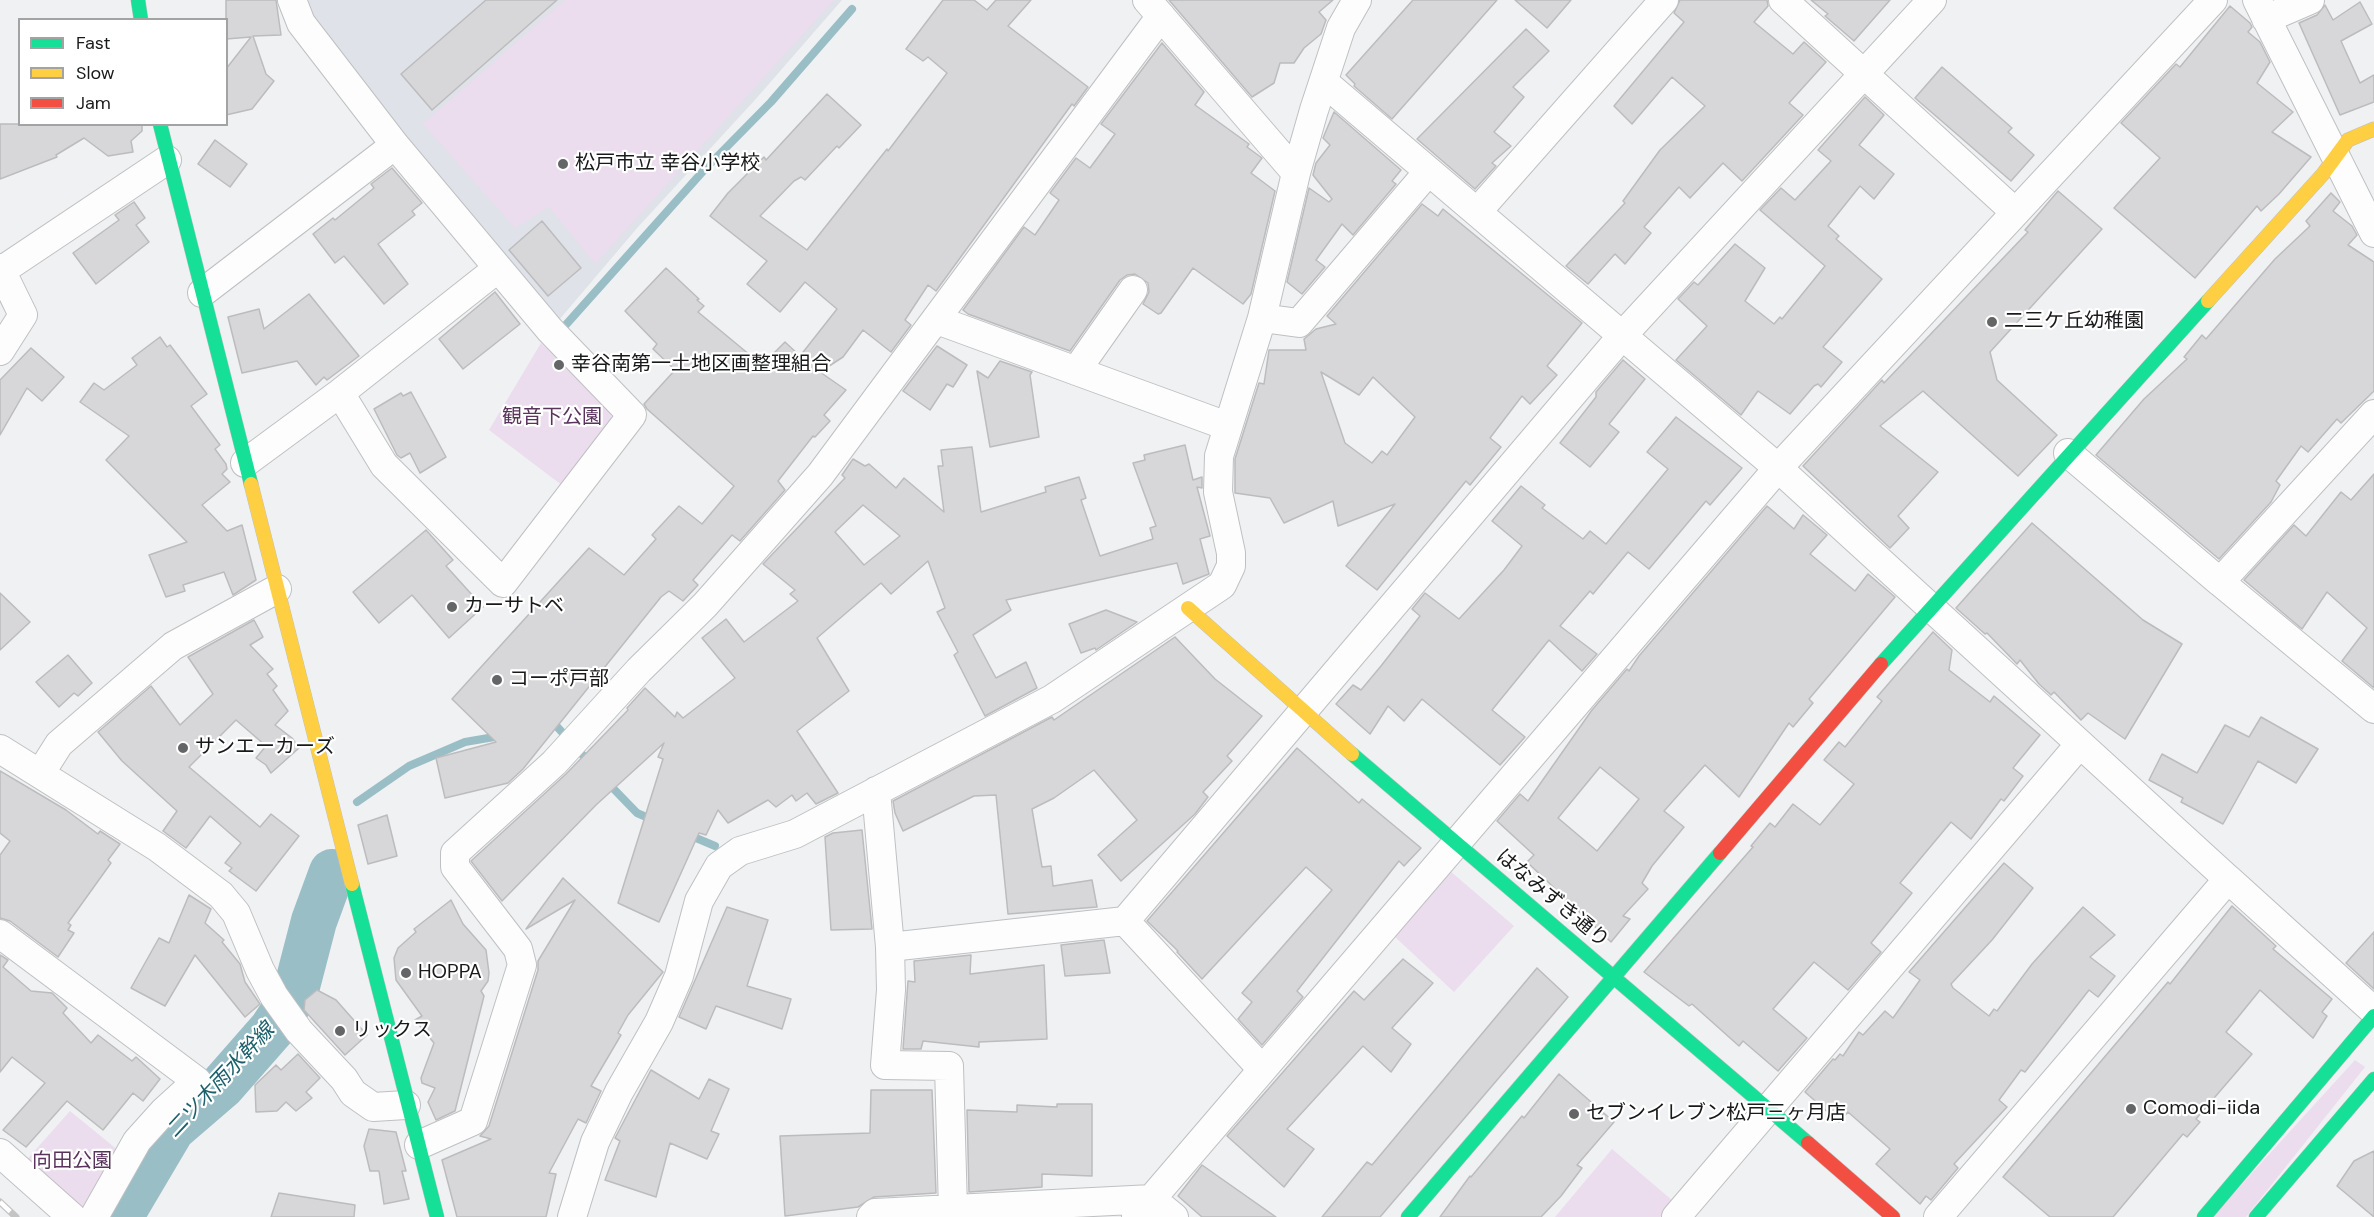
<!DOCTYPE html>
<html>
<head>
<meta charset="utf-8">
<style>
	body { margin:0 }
	#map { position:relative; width:2374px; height:1217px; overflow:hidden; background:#eff1f3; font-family:"DM Sans",sans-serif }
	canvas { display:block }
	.legend { position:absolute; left:18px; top:18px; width:210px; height:108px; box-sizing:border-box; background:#fff; border:2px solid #a3a3a3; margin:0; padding:8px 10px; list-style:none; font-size:18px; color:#18191a }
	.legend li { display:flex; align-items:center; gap:12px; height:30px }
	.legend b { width:30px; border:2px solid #a3a3a3 }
</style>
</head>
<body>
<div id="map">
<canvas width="2374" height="1217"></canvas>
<ul class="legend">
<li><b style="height:8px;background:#16e098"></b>Fast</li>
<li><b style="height:8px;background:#ffcf43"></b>Slow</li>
<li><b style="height:8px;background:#f24e42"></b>Jam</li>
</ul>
</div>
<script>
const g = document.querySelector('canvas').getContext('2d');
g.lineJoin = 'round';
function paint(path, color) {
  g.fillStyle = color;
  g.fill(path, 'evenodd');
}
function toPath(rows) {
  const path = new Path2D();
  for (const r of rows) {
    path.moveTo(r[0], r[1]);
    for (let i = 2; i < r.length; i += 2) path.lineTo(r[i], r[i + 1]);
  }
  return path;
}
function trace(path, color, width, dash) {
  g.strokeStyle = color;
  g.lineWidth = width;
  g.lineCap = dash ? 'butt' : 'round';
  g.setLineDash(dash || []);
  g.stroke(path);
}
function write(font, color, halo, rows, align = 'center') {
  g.font = font + ' "DM Sans","Noto Sans JP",sans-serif';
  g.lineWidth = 4.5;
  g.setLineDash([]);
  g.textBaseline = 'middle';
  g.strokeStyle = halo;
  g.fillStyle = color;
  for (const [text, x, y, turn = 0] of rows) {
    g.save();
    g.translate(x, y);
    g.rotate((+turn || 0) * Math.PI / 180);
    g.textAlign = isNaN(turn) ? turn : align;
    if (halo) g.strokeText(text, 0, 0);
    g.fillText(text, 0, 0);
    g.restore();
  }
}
paint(toPath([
	[302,0,842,0,754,101,638,227,559,320,311,22]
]), '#dfe2e8');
paint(toPath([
	[565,0,834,0,595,264,549,207,515,228,423,124],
	[541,343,610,408,612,421,563,486,489,430],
	[1449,870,1514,926,1454,992,1393,935],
	[2355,1060,2365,1067,2246,1217,2212,1217],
	[70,1111,119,1151,87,1209,74,1211,23,1164],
	[1612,1149,1673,1201,1660,1217,1555,1217]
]), '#ebddee');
trace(toPath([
	[563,328,705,169,771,102,852,9],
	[551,720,589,762],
	[607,782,637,813,653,820],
	[357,802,409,766,465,742,500,736],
	[689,835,715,846]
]), '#9abec5', 8);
trace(toPath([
	[120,1217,172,1129,222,1086,272,1029,295,994,314,921,332,872]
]), '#9abec5', 46);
const building = toPath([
	[226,0,276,0,281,35,253,36,266,74,274,81,252,109,226,115,226,69,251,37,226,39,226,0],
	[486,0,557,0,432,110,401,74,486,0],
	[943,0,974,0,987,10,996,0,1031,0,1008,26,1088,87,1074,106,1072,104,936,291,928,285,905,320,911,325,891,352,863,330,843,357,820,372,846,390,824,415,830,421,815,437,813,436,778,481,785,490,740,541,732,535,693,580,698,585,683,601,669,591,661,597,523,769,508,783,445,798,436,758,496,742,452,699,589,548,624,575,656,539,652,535,679,506,702,524,734,486,647,409,644,404,675,370,653,349,657,344,625,311,666,268,699,299,697,300,704,306,698,312,762,365,785,342,800,356,837,309,805,282,780,312,747,284,767,261,710,216,728,193,764,157,766,160,827,94,861,125,839,148,837,146,805,180,801,177,794,181,760,216,807,250,887,149,888,151,947,73,928,57,923,61,906,49,943,0],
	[1169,0,1333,0,1319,12,1326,20,1321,34,1304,48,1294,63,1280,63,1274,83,1252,97,1169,0],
	[1413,0,1497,0,1392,119,1354,86,1355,84,1346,75,1413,0],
	[1515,0,1571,0,1547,28,1515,0],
	[1680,0,1767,0,1768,6,1754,22,1793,54,1804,42,1826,62,1789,103,1803,115,1742,181,1723,163,1690,198,1679,187,1644,227,1651,233,1625,264,1615,254,1588,284,1566,266,1625,203,1623,201,1660,150,1705,106,1672,77,1632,124,1614,106,1684,22,1674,13,1680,0],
	[1811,0,1890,0,1854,41,1825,16,1828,14,1811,0],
	[2360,2,2372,24,2341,41,2360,83,2374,75,2374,102,2340,115,2299,23,2317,15,2325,5,2333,20,2360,2],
	[2230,6,2250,23,2252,27,2248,32,2260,42,2270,62,2257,83,2293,112,2272,132,2311,157,2279,194,2261,211,2257,206,2195,278,2114,208,2160,158,2121,123,2176,64,2180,67,2230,6],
	[1526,29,1549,51,1513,87,1524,97,1494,132,1511,146,1492,163,1496,166,1475,189,1417,139,1526,29],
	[1162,43,1204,92,1195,105,1249,144,1247,147,1262,158,1251,173,1275,191,1251,294,1243,304,1193,268,1161,313,1158,314,1143,304,1149,292,1148,283,1135,274,1127,275,1120,280,1070,351,968,314,963,310,1024,227,1035,235,1059,200,1050,193,1076,158,1090,168,1115,134,1101,124,1162,43],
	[1942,67,2012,128,2008,132,2034,155,2011,181,1915,98,1942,67],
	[1865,97,1884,115,1859,145,1894,174,1874,199,1860,186,1828,226,1839,236,1836,239,1882,279,1823,347,1842,362,1821,387,1818,384,1814,386,1790,414,1758,391,1741,415,1676,360,1707,326,1678,299,1694,282,1698,285,1735,244,1765,268,1745,301,1774,324,1780,317,1782,319,1825,266,1760,210,1781,188,1795,200,1831,161,1818,150,1865,97],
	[1334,112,1401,170,1392,181,1396,184,1353,235,1342,224,1316,260,1325,267,1302,294,1287,282,1309,188,1329,202,1332,199,1313,175,1316,163,1330,145,1323,138,1334,112],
	[0,124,142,124,142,131,131,141,133,152,108,156,84,138,56,155,57,157,0,179,0,124],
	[215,140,247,164,230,187,198,164,215,140],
	[392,168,422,203,412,211,415,215,378,244,408,284,384,304,344,256,335,263,313,234,333,218,335,220,374,188,371,184,392,168],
	[2058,191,2102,229,1990,352,1997,380,2057,435,2018,476,1923,391,1880,426,1938,472,1898,516,1909,528,1890,548,1803,466,1882,380,1884,383,2028,232,2025,230,2058,191],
	[2331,193,2340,202,2333,211,2352,226,2357,235,2348,245,2374,262,2374,391,2341,423,2337,419,2308,452,2301,446,2276,481,2280,485,2271,502,2219,559,2096,455,2144,399,2187,359,2184,357,2202,335,2206,339,2275,259,2310,226,2306,221,2331,193],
	[134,202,145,218,136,225,149,242,96,284,73,253,119,220,115,215,134,202],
	[1422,204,1438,216,1443,209,1582,323,1547,366,1557,375,1530,404,1522,396,1490,438,1501,447,1470,485,1466,481,1377,590,1346,566,1395,504,1338,526,1333,501,1284,523,1270,498,1235,493,1235,459,1259,383,1264,384,1269,350,1306,350,1304,339,1316,329,1336,324,1327,316,1422,204],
	[1321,372,1359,395,1373,377,1415,417,1387,455,1382,451,1372,463,1345,443,1321,372],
	[542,221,581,268,548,296,509,250,542,221],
	[495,292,520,324,463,369,439,339,495,292],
	[309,294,359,356,327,380,324,377,316,385,297,361,242,373,228,317,259,309,264,329,309,294],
	[160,337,167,347,170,345,207,394,191,406,220,445,215,449,226,464,227,469,222,474,230,482,202,505,227,531,242,525,256,580,233,595,224,572,183,585,185,591,166,597,149,555,187,542,106,460,129,436,80,402,94,383,104,390,137,365,132,358,160,337],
	[937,346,967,365,953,387,947,384,930,410,903,391,937,346],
	[31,348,64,377,42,401,27,388,0,435,0,380,31,348],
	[1623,360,1645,379,1609,424,1619,432,1590,467,1560,443,1596,397,1596,392,1623,360],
	[1000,361,1032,372,1030,375,1039,437,990,447,977,371,988,378,1000,361],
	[411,392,446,457,420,473,410,453,401,458,397,455,374,409,401,393,403,396,411,392],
	[1676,417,1742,468,1710,505,1706,501,1649,569,1628,552,1593,594,1590,591,1560,626,1597,654,1582,671,1549,640,1492,710,1525,737,1500,765,1422,699,1404,721,1388,706,1370,734,1336,704,1353,685,1361,690,1381,666,1420,616,1412,609,1425,593,1459,619,1504,570,1522,546,1492,521,1521,486,1545,505,1542,508,1583,539,1590,531,1606,544,1668,469,1647,452,1676,417],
	[1185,445,1193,480,1202,477,1202,488,1197,487,1210,536,1200,539,1209,574,1183,584,1177,563,1006,600,1011,610,973,635,996,678,1026,662,1037,688,985,716,954,655,958,652,937,612,945,608,928,561,891,594,881,583,817,638,849,691,797,731,838,793,816,804,807,793,796,801,792,795,776,807,768,800,728,823,718,810,706,835,699,833,659,922,618,903,663,759,658,757,664,743,596,805,502,901,471,861,566,774,628,710,627,708,645,688,675,717,677,712,683,718,735,678,702,638,726,619,744,642,798,601,790,594,795,590,763,564,845,478,842,475,853,459,865,466,869,464,896,488,904,478,944,512,938,466,943,466,941,450,972,447,981,512,1046,492,1045,487,1079,477,1086,498,1081,500,1100,556,1153,539,1150,528,1156,526,1133,463,1145,460,1144,455,1185,445],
	[863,505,900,536,864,565,835,532,863,505],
	[2374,474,2374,688,2342,661,2367,628,2327,592,2302,629,2244,580,2294,525,2306,536,2341,492,2351,500,2374,474],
	[1767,506,1794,529,1803,515,1827,535,1810,554,1855,591,1868,574,1895,597,1809,699,1813,703,1793,727,1789,723,1739,797,1705,765,1664,811,1684,827,1652,866,1642,883,1648,889,1623,916,1630,919,1611,942,1527,862,1534,855,1497,821,1520,794,1528,801,1592,710,1627,669,1629,671,1639,656,1767,506],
	[1600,767,1639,799,1597,851,1558,818,1600,767],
	[2032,523,2143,620,2182,644,2125,739,2088,713,2081,720,2054,692,2051,695,2039,684,2020,660,2017,664,1987,633,1985,634,1956,608,2032,523],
	[426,530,453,560,446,566,483,607,449,638,412,595,379,623,353,592,426,530],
	[0,593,30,622,0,650,0,593],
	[1106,610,1137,622,1096,650,1095,648,1081,653,1069,624,1106,610],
	[254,620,263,637,250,645,273,669,267,674,277,686,273,690,288,711,275,725,292,738,299,748,271,773,266,765,256,758,266,746,236,720,189,767,260,827,271,814,299,836,256,891,229,871,232,868,225,863,241,843,210,816,186,848,163,831,177,811,122,761,98,732,151,686,180,725,213,694,188,657,254,620],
	[1933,632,1952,650,1949,670,1990,702,1994,696,2040,735,2013,768,2023,776,2004,801,2001,799,1971,839,1951,822,1900,883,1912,893,1871,943,1881,952,1848,990,1814,962,1773,1009,1807,1038,1778,1071,1743,1041,1739,1046,1692,1004,1689,1006,1644,972,1753,847,1751,846,1770,823,1775,827,1793,804,1820,825,1854,784,1824,760,1839,742,1845,747,1882,701,1877,697,1933,632],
	[1175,637,1215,679,1262,716,1227,756,1232,761,1203,792,1208,797,1195,814,1121,881,1098,855,1137,820,1094,770,1054,798,1032,809,1042,867,1051,866,1053,886,1092,880,1097,907,1008,914,996,795,974,796,903,831,895,813,893,801,1052,717,1054,720,1175,637],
	[68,655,92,683,78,696,74,693,59,707,36,682,68,655],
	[2261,717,2318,749,2296,783,2258,761,2223,824,2181,802,2183,798,2149,780,2162,754,2197,773,2225,725,2249,737,2261,717],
	[1297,748,1359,803,1362,799,1421,848,1404,866,1399,861,1297,991,1303,997,1262,1045,1238,1019,1252,1002,1242,993,1332,890,1306,867,1202,979,1177,952,1178,951,1147,921,1297,748],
	[0,771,66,810,98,834,100,831,120,844,108,860,111,863,68,923,71,925,68,930,74,933,58,957,10,921,0,918,0,855,10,841,0,833,0,771],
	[387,815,397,856,368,864,358,825,387,815],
	[862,830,872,929,831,930,825,837,833,833,862,830],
	[2004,863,2033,888,1992,940,1951,984,1953,988,1989,1016,1994,1009,1997,1011,2032,964,2083,907,2115,935,2090,957,2115,976,2098,997,2089,990,2025,1072,2021,1070,1999,1100,2007,1107,1954,1164,1958,1168,1931,1200,1926,1196,1920,1204,1876,1164,1890,1149,1848,1112,1839,1122,1805,1092,1833,1059,1835,1060,1840,1054,1843,1056,1859,1032,1863,1035,1885,1011,1893,1018,1920,980,1909,972,2004,863],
	[563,878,663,972,628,1015,618,1033,621,1035,591,1086,601,1091,586,1123,578,1119,549,1173,556,1174,546,1217,457,1217,442,1160,491,1139,480,1136,489,1126,538,970,538,961,575,900,526,929,563,878],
	[189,895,211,909,205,923,224,940,222,942,240,964,245,982,260,1004,245,1017,195,955,165,1006,131,988,159,938,169,943,189,895],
	[451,900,463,924,486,950,489,973,488,981,481,991,484,996,455,1111,436,1120,428,1102,435,1088,422,1083,421,1078,434,1043,415,1020,422,1016,396,980,394,958,398,948,416,932,414,929,451,900],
	[2232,906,2276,946,2273,949,2332,999,2322,1012,2327,1016,2313,1038,2260,990,2226,1032,2252,1054,2196,1119,2200,1122,2187,1137,2183,1134,2113,1217,2050,1217,2003,1177,2168,982,2170,984,2232,906],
	[727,907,768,920,747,986,791,999,782,1029,716,1006,706,1029,679,1017,727,907],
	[2374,932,2374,989,2346,963,2374,932],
	[1104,940,1110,973,1065,976,1061,945,1104,940],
	[0,955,8,960,3,967,31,991,52,993,67,1008,63,1013,91,1043,98,1035,132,1061,136,1057,160,1079,143,1101,133,1093,103,1130,67,1101,26,1147,3,1130,45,1083,12,1057,0,1072,0,955],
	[971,955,970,974,1044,965,1047,1039,979,1042,979,1047,923,1041,921,1049,903,1049,908,981,915,982,914,961,971,955],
	[1403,959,1433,983,1392,1028,1411,1044,1391,1072,1363,1046,1287,1129,1314,1149,1284,1187,1227,1136,1354,991,1364,1000,1403,959],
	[1537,968,1568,997,1380,1217,1322,1217,1367,1162,1372,1165,1537,968],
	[317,990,336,1000,367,1035,345,1055,304,1010,305,1000,317,990],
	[298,1054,320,1078,306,1092,312,1098,296,1111,286,1102,277,1111,256,1112,255,1085,276,1065,281,1070,298,1054],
	[651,1070,699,1099,709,1079,729,1089,711,1131,719,1134,707,1159,670,1143,656,1197,605,1180,620,1141,615,1138,651,1070],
	[1559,1074,1614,1122,1577,1165,1582,1168,1561,1196,1541,1217,1440,1217,1470,1176,1471,1177,1522,1116,1524,1118,1559,1074],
	[871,1090,932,1090,936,1193,874,1197,858,1207,785,1216,780,1136,870,1133,871,1090],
	[1057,1104,1092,1104,1092,1176,1042,1174,1042,1187,969,1192,967,1110,1017,1112,1017,1105,1057,1107,1057,1104],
	[369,1129,396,1132,406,1171,402,1171,409,1199,384,1204,379,1171,370,1171,364,1146,369,1129],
	[2374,1151,2374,1217,2337,1186,2354,1161,2374,1151],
	[1202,1165,1276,1217,1202,1217,1178,1196,1202,1165],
	[279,1193,355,1205,354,1217,271,1217,279,1193]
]);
paint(building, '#d7d7d9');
trace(building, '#bcbcbe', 1.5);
const street = toPath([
	[292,0,301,23,395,145,550,330,632,415,503,583,384,465,340,393],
	[1147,0,1296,173],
	[1783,0,2015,212],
	[2257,0,2374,233],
	[2266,19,2310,0],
	[1325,83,1778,468,2228,879,1938,1217],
	[1477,212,1664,0],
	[0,268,23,315,0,351],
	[1,271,167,160],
	[202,293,395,145],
	[1262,318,1299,323,1428,172],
	[937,320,1227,426],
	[1076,371,1133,290],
	[2068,453,2220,582,2374,414],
	[245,463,340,393,497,269],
	[2220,582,2374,709],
	[0,749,157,847,221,895,236,913,260,970,274,996,299,1031,344,1079,353,1093,373,1107,406,1105],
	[40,774,59,744,173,646,277,589],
	[876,791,890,947,1125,921,1621,337,1932,0],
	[2228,879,2374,1011],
	[1125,921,1261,1068],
	[0,934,197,1081,164,1111,137,1141,94,1217],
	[890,947,891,990,885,1065,949,1066,953,1210],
	[419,1145,473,1121,522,965,518,949,455,867,455,853,554,763,639,670,705,605,820,475,1161,16],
	[0,1153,72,1217],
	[572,1217,595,1142,619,1092,659,1022,679,976,699,901,719,866,740,851,795,834,1052,699,1222,585,1231,566,1231,553,1218,492,1219,456,1262,318,1296,173,1314,110,1341,28,1357,0],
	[871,1217,875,1213,1152,1199,1174,1217],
	[1136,1217,1778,468,2213,0],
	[1676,1217,2079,745]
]);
const fast = toPath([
	[138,0,141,20],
	[160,124,251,484],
	[1881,664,2208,301],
	[1352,754,1808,1143],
	[352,884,437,1217],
	[1408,1217,1720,853],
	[2204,1217,2374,1016],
	[2256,1217,2374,1079]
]);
const slow = toPath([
	[2208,301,2323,174,2348,140,2374,129],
	[251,484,352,884],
	[1188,608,1352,754]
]);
const jam = toPath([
	[1720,853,1881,664],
	[1808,1143,1893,1217]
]);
trace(street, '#bfc0c2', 30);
trace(fast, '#bfc0c2', 15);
trace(slow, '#bfc0c2', 15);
trace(jam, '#bfc0c2', 15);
trace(street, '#fdfdfd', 28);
trace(fast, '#16e098', 14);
trace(slow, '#ffcf43', 14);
trace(jam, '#f24e42', 14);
const rail = toPath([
	[0,1202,16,1217]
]);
trace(rail, '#c4c4c4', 7);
trace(rail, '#fff', 4.5, [14]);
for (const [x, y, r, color] of [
	[563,164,6,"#636566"],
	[1992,322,6,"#636566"],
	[559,365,6,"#636566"],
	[452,607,6,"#636566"],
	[497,680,6,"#636566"],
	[183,748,6,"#636566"],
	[406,973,6,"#636566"],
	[340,1031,6,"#636566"],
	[2131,1109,6,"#636566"],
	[1574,1114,6,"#636566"]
]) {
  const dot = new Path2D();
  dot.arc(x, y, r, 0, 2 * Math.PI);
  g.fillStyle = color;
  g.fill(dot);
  trace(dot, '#fff', 2);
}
write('20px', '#18191a', '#fff', [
	["松戸市立 幸谷小学校",575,164],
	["二三ケ丘幼稚園",2004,322],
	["幸谷南第一土地区画整理組合",571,365],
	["カーサトベ",464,607],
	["コーポ戸部",509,680],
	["サンエーカーズ",195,748],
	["HOPPA",418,973],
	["リックス",352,1031],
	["Comodi-iida",2143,1109],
	["セブンイレブン松戸三ヶ月店",1586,1114]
], 'left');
write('20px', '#5a335d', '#fff', [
	["観音下公園",552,418],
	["向田公園",72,1162]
]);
write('20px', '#18191a', '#fff', [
	["はなみずき通り",1552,899,40]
]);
write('italic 21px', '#1b606b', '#fff', [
	["二ツ木雨水幹線",221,1081,-47]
]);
</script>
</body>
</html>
